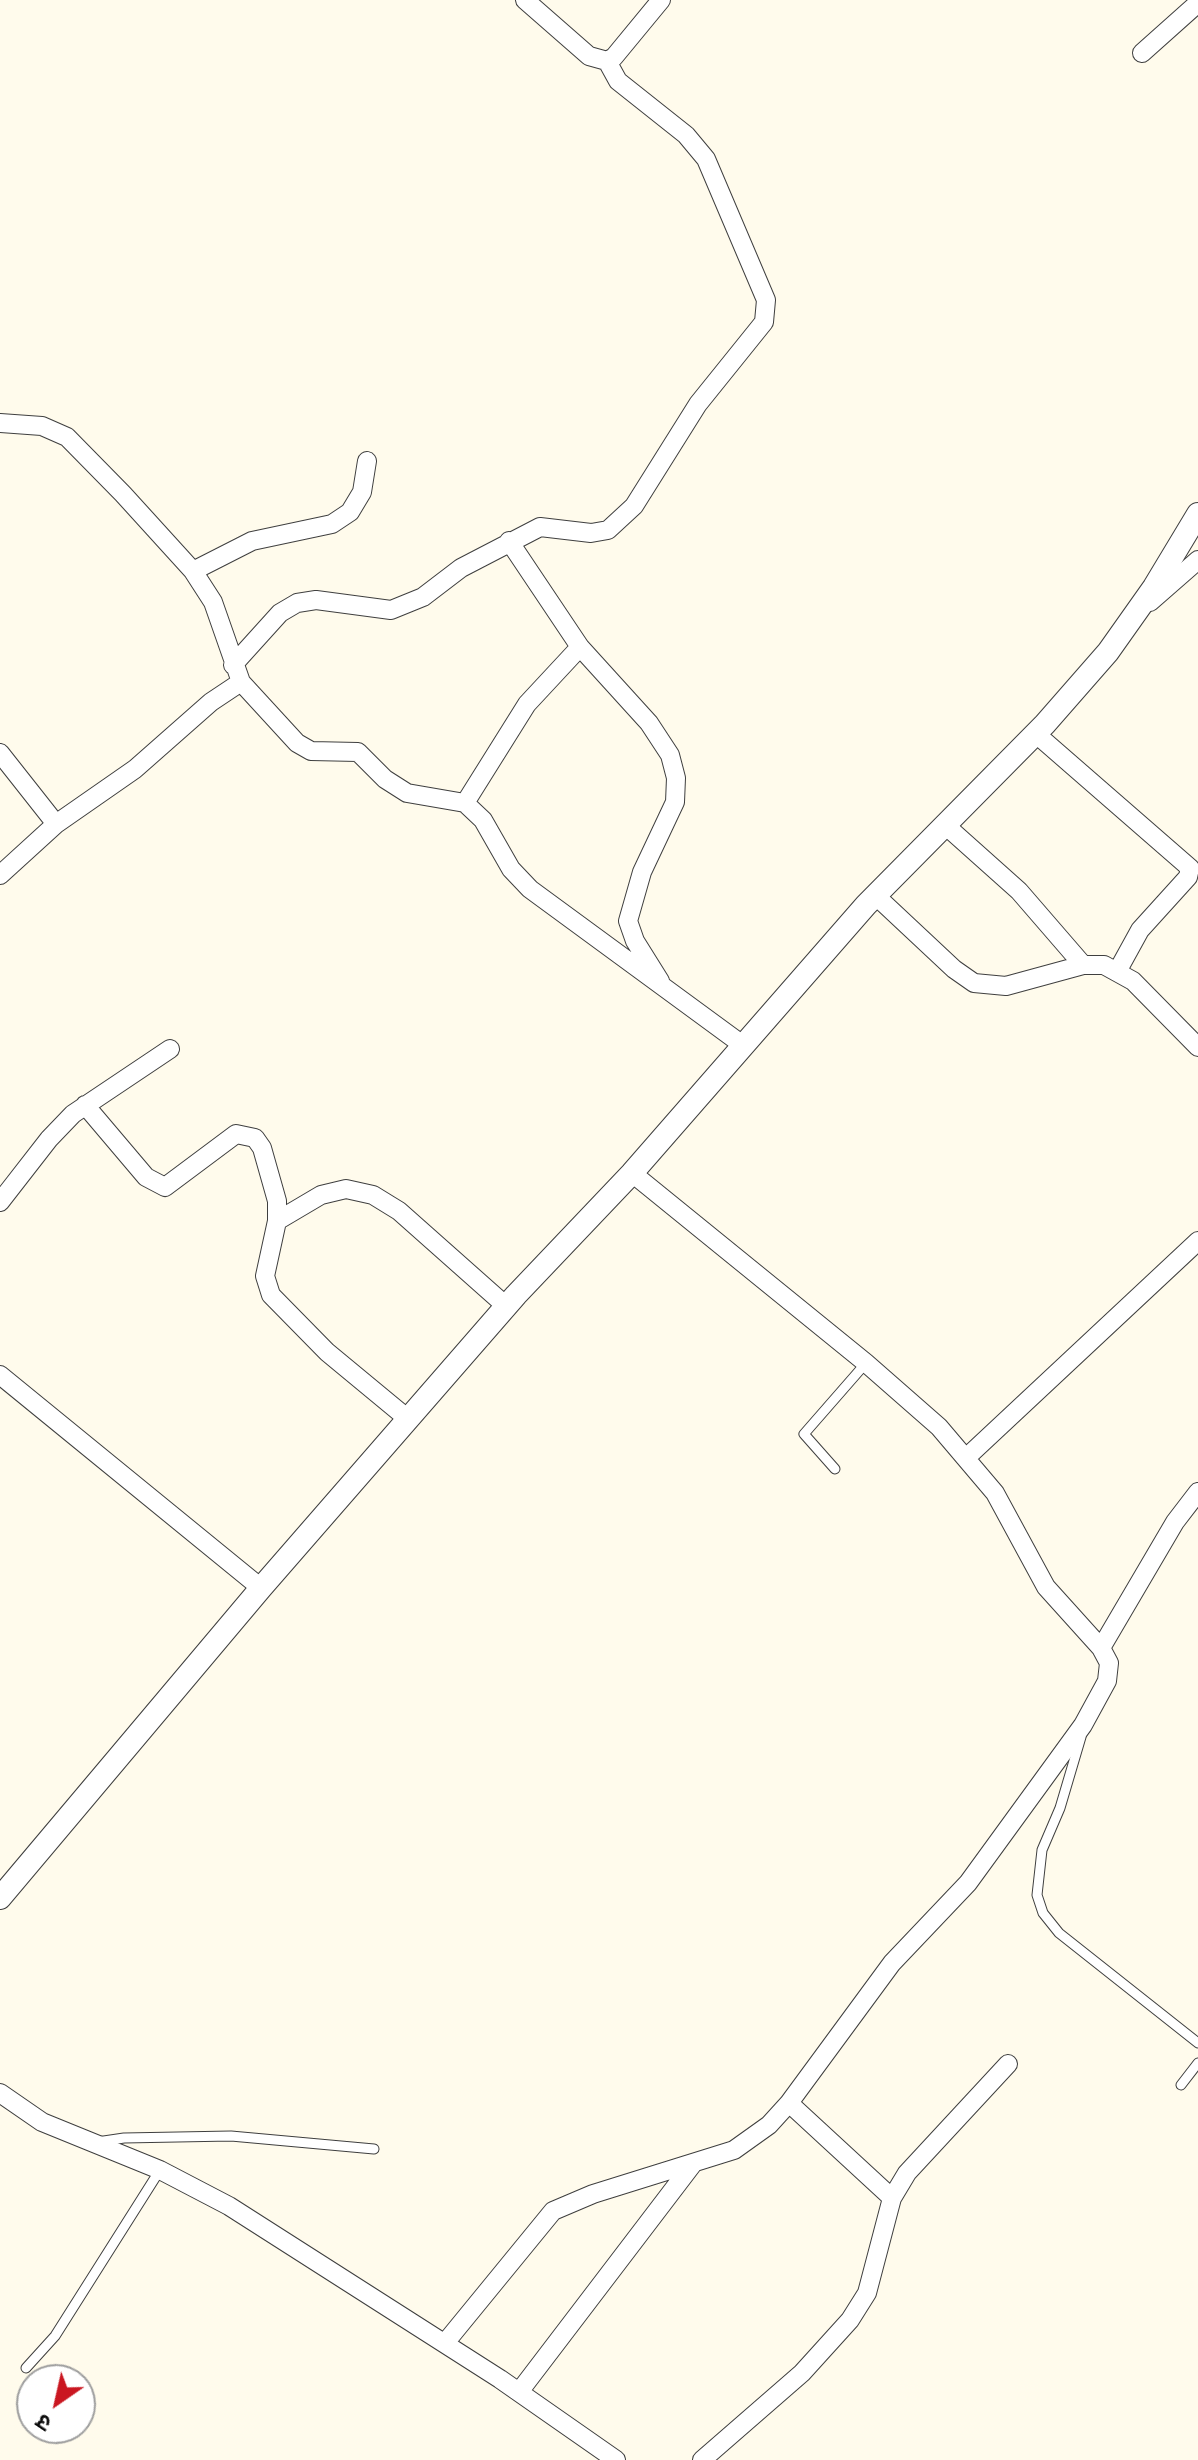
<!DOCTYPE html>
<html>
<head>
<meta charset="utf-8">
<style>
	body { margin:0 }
	#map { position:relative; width:1198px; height:2460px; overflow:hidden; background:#fffbec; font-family:"Crimson Pro","Noto Sans Devanagari",serif }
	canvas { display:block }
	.north { position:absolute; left:16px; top:2364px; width:80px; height:80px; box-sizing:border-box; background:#fff; border:2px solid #9e9e9e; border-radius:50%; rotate:214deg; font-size:22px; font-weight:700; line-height:32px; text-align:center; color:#0c0c0c }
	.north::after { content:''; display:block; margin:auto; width:28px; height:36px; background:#ca1721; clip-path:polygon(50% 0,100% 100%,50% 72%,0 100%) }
</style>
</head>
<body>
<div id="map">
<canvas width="1198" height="2460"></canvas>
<div class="north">उ</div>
</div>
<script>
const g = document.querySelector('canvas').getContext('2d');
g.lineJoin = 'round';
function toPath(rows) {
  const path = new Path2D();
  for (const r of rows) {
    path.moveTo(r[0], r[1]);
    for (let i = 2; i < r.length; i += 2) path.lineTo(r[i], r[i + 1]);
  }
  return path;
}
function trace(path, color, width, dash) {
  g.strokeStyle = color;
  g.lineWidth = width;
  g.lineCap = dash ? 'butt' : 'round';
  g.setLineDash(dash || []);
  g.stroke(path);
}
const service = toPath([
	[835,1469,804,1434,866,1363],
	[1081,1737,1060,1808,1042,1850,1037,1895,1043,1913,1059,1933,1198,2043],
	[1181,2085,1198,2063],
	[97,2142,124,2138,231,2136,374,2149],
	[26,2368,55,2336,160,2170]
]);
const minor = toPath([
	[525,0,589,56,607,61,614,57,661,0],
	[1142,53,1198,3],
	[0,423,42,426,67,437,123,494,193,571,213,602,241,682,297,743,311,751,358,752,385,779,407,793,465,803,483,820,511,869,530,889,744,1046],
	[509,541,580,647,649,723,670,755,676,778,675,802,642,872,628,921,635,941,660,981],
	[193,571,252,541,332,524,350,512,362,492,367,461],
	[1150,602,1198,560],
	[233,665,280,613,297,603,316,600,391,610,423,597,461,568,540,527,591,533,608,530,634,506,698,404,764,322,766,300,706,159,686,135,618,81,607,61],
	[1035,733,1190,868,1188,877,1140,930,1118,970],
	[0,753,56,824],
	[465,803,527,704,580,647],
	[944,824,1019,891,1083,965],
	[0,875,56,824,135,769,211,702,241,682],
	[875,895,954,969,974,983,1006,986,1083,965,1104,965,1133,981,1198,1047],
	[85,1105,146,1177,165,1187,236,1134,255,1138,262,1148,277,1201,277,1221,265,1276,271,1295,327,1352,408,1419],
	[0,1202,49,1139,73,1114,170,1049],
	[277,1221,321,1195,346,1189,373,1195,399,1211,506,1306],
	[0,1375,261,1588],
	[967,1457,1198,1241],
	[1101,1648,1175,1522,1198,1492],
	[0,2093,42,2122,160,2170,229,2206,500,2379,616,2460],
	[789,2103,892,2198],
	[445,2343,553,2211,593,2194,734,2150,769,2125,789,2103,892,1963,968,1883,1083,1725,1107,1681,1109,1663,1101,1648,1046,1587,995,1493,939,1427,866,1363,632,1173],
	[519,2392,692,2165],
	[702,2460,802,2373,850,2320,867,2293,892,2198,907,2173,1008,2064]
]);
const tertiary = toPath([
	[0,1898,261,1588,516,1295,632,1173,866,905,1045,724,1108,652,1154,587,1198,514]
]);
trace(service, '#3f3f3f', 11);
trace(minor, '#3f3f3f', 20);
trace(tertiary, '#3f3f3f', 24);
trace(service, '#fff', 9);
trace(minor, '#fff', 18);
trace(tertiary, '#fff', 22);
</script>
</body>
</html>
